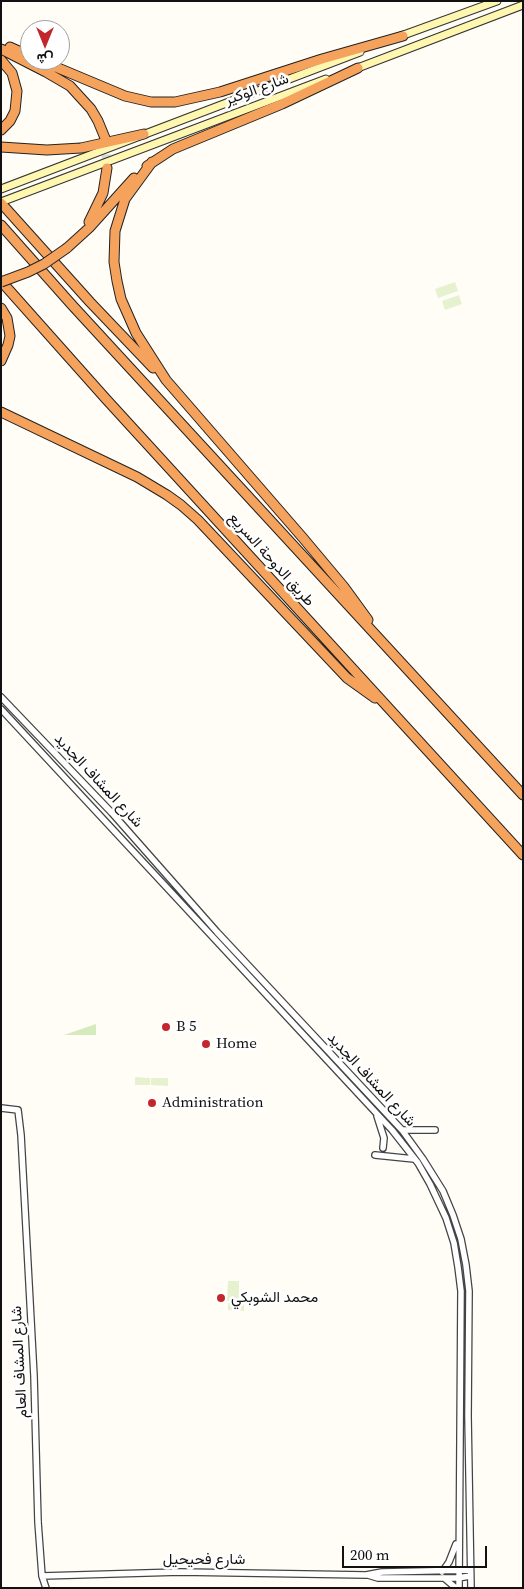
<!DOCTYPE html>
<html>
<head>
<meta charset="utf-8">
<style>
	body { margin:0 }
	#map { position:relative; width:524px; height:1589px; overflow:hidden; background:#fffdf5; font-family:"Source Serif 4",Vazirmatn,serif }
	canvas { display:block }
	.frame { position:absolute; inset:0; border:2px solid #111; pointer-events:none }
	.north { position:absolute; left:20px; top:20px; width:50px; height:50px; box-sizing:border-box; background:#fff; border:1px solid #a0a0a0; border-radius:50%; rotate:180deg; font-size:14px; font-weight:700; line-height:20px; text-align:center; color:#111 }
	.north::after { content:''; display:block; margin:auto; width:18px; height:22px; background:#c4262e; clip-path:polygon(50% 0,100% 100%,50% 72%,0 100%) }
	.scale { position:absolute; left:342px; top:1546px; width:145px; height:22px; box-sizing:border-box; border:2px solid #111; border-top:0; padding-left:6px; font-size:15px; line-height:18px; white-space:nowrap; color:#111; -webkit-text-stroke:4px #fff; paint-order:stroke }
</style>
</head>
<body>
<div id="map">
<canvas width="524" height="1589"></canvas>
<div class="frame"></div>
<div class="north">ش</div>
<div class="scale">200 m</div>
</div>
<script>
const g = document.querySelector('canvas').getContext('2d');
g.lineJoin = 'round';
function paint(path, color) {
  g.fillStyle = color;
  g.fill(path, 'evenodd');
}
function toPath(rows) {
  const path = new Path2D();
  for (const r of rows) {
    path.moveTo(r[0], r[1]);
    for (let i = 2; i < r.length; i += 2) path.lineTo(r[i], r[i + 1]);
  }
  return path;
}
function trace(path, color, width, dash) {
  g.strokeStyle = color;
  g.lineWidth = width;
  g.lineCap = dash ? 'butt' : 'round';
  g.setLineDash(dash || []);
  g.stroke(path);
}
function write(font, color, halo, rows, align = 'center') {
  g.font = font + ' "Source Serif 4",Vazirmatn,serif';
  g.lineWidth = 5;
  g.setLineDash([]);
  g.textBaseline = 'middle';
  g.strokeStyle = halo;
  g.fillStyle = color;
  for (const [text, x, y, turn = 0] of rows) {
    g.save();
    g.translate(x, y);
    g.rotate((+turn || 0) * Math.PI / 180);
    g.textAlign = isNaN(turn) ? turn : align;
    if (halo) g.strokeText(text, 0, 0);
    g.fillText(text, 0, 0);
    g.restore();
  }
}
paint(toPath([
	[96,1024,96,1035,64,1035]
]), '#d5ebbd');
paint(toPath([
	[455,282,458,291,438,298,435,289],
	[459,295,462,304,445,310,442,301],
	[135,1077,150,1078,150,1085,135,1085],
	[151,1078,168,1078,168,1086,151,1085],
	[228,1281,239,1281,239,1301,227,1301],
	[228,1303,244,1303,244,1311,228,1310]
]), '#e6f2cf');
trace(toPath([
	[105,141,107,168]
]), '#dbdad3', 9, [9, 4.5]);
const tertiary = toPath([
	[1,697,112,813,217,932,402,1130,423,1159,443,1191,453,1215,461,1239,466,1265,469,1291,468,1416,471,1588],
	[1,709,392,1130,418,1163,430,1184,446,1218,454,1243,458,1267,461,1291,459,1588],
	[1,1108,18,1110,21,1135,34,1376,38,1522,42,1576,46,1588],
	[377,1116,384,1138,383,1148],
	[402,1130,435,1130],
	[375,1155,414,1159],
	[442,1572,449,1562,456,1544],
	[368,1575,378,1578,458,1578,470,1576],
	[42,1576,180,1572,366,1575,382,1572,469,1570],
	[444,1578,456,1588]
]);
const secondary = toPath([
	[398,37,497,1],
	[355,69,523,5],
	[1,189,360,52],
	[1,202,326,79]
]);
const motorway = toPath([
	[10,47,30,56],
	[1,49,46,72,70,86,91,109,98,121,105,138],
	[1,60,12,73,17,91,15,111,10,121,1,130],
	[39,60,125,96,151,102,175,102,220,92,322,59,403,36],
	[1,147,47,150,81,148,144,134],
	[152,162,125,199,115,231,114,262,117,281,121,299,136,333,166,380,303,538,344,587,368,620],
	[147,166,173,149,282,104,358,68],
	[1,203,90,302,153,368],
	[89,222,103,193,107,168],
	[1,225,72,305,523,795],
	[67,248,89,228,134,178],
	[1,281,106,399,523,855],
	[1,308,7,318,10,336,8,345,1,361],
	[1,412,137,477,167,495,181,505,198,520,347,678,375,698]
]);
trace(tertiary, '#444', 8);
trace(secondary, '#333', 9);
trace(motorway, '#222', 11);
trace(tertiary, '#fff', 5.5);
trace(secondary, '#fff6b0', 7);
trace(motorway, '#f5a25d', 9);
const motorwayBridge = toPath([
	[1,282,28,272,44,264,67,248]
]);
trace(motorwayBridge, '#222', 11, []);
trace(motorwayBridge, '#f5a25d', 9);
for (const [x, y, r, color] of [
	[166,1027,5,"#c4262e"],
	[206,1044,5,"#c4262e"],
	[152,1103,5,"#c4262e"],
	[221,1298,5,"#c4262e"]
]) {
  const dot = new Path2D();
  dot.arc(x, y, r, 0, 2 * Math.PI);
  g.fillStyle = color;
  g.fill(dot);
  trace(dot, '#fff', 2);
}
write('15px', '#111', '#fff', [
	["شارع الوكير",257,90,-20],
	["طريق الدوحة السريع",271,560,48],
	["شارع المشاف الجديد",98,781,47],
	["شارع المشاف الجديد",371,1080,47],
	["شارع المشاف العام",20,1362,-93],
	["شارع فحيحيل",204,1560]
]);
write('15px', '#111', '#fff', [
	["B 5",176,1027],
	["Home",216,1044],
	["Administration",162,1103],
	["محمد الشوبكي",231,1298]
], 'left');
</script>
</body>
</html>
